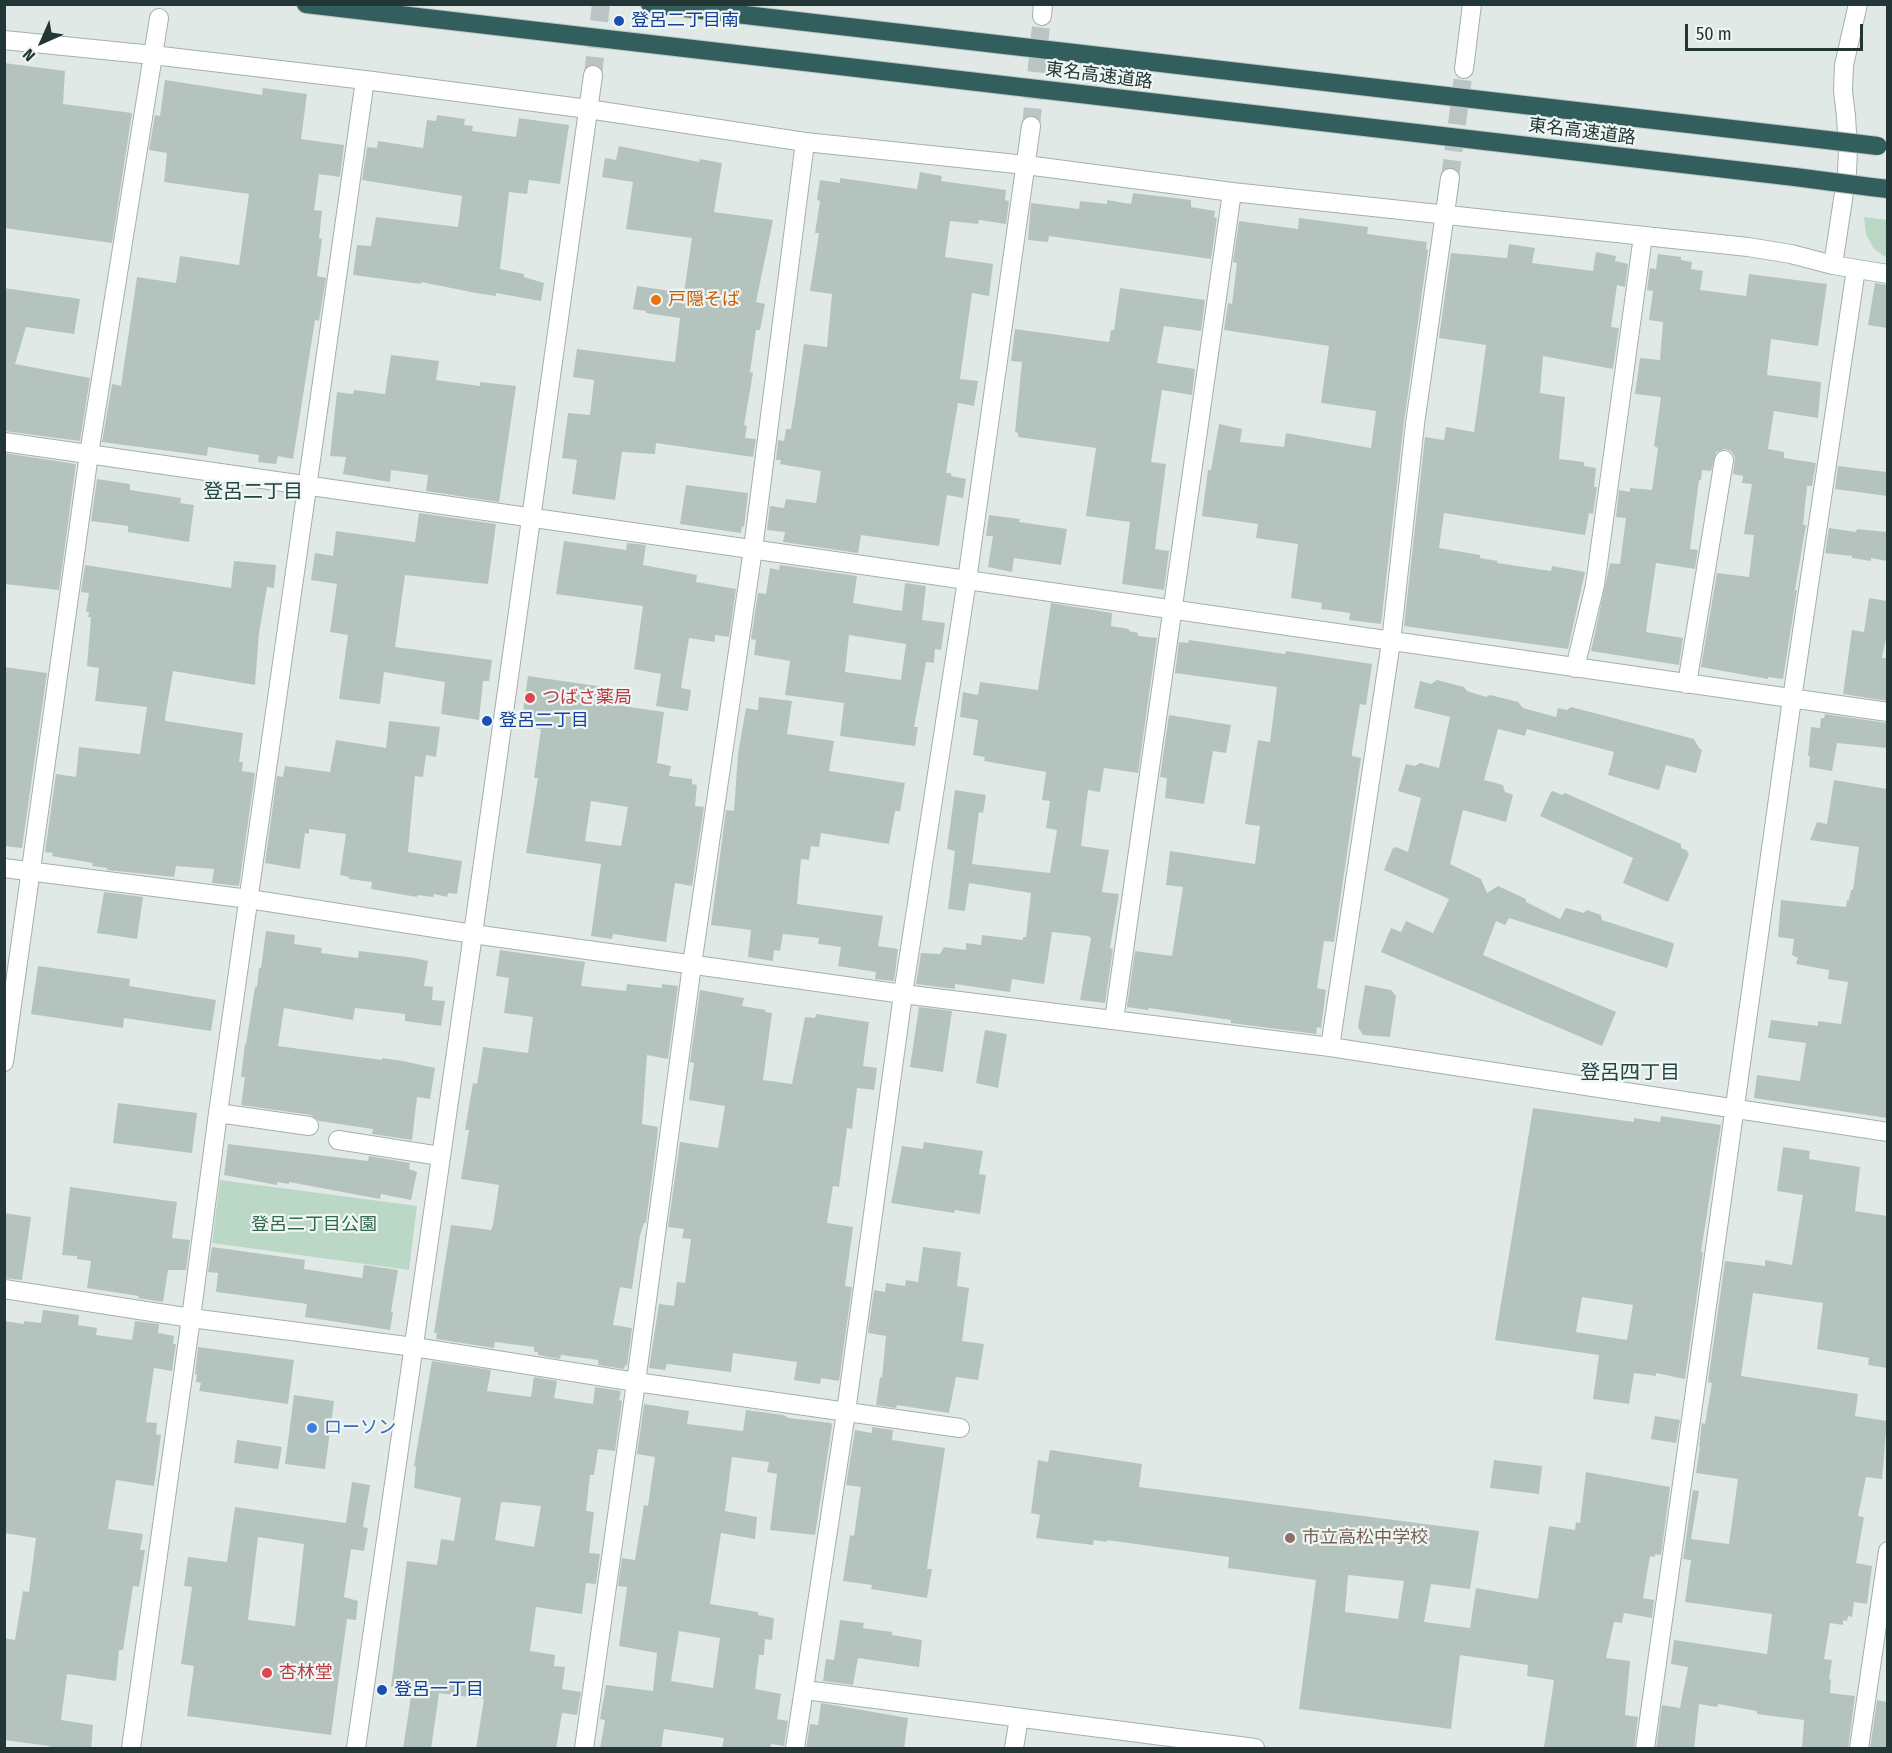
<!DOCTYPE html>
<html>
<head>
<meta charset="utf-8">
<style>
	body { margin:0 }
	#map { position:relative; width:1892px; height:1753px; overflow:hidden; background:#e0e9e6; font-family:"Fira Sans Condensed",sans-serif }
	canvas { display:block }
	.frame { position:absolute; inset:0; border:6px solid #223735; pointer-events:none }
	.north { position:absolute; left:12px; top:12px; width:60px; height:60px; -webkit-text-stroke:4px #eff6f4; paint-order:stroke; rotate:225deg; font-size:16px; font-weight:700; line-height:24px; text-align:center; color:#223735 }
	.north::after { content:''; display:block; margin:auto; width:21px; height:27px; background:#223735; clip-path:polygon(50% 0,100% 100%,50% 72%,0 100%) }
	.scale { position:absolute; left:1685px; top:24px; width:178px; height:27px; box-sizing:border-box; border:3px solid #223735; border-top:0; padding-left:8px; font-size:18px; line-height:21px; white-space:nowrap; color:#223735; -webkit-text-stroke:4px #eff6f4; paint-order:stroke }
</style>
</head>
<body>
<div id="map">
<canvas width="1892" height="1753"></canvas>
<div class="frame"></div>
<div class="north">N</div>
<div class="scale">50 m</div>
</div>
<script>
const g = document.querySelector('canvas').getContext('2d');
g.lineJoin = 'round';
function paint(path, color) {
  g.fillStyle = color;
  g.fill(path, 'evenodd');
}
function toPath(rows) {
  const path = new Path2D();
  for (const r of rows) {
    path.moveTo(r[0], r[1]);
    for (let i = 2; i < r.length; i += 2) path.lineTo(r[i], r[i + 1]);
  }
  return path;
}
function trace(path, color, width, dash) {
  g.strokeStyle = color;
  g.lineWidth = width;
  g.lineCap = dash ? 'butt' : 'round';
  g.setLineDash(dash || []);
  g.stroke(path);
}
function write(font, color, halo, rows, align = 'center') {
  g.font = font + ' "Fira Sans Condensed","Noto Sans JP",sans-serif';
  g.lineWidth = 4.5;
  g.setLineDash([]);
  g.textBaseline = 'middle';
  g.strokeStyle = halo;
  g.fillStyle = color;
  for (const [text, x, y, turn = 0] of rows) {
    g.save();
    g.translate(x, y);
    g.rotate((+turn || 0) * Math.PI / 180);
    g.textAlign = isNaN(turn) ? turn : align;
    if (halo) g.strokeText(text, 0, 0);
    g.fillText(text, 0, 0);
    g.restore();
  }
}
paint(toPath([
	[1864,217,1887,220,1887,258,1874,249,1866,234],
	[220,1180,417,1206,409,1270,212,1243]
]), '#bbd8c7');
paint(toPath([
	[4,63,65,71,63,104,132,113,112,243,4,228],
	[165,80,262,95,263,88,307,94,301,139,344,145,340,177,319,174,314,210,322,211,319,238,322,239,317,276,326,278,319,321,315,320,293,459,278,456,276,464,258,462,259,455,208,447,207,456,102,442,112,384,121,386,137,277,176,283,180,256,239,265,249,194,164,182,167,153,149,150,155,115,160,116],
	[437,115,465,119,464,125,473,126,472,131,516,137,519,118,569,125,560,184,529,180,527,194,509,192,500,269,524,274,524,277,544,283,541,301,496,293,496,296,476,293,421,282,421,284,353,275,357,245,371,246,376,217,458,227,462,196,362,180,367,147,377,148,378,141,423,148,427,120,436,121],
	[619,146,699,162,700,159,722,163,714,212,773,220,756,302,765,304,760,330,756,330,750,372,753,373,744,425,747,426,745,438,756,439,753,457,656,443,655,454,622,452,615,500,572,494,577,460,562,458,568,413,590,415,594,380,573,377,577,349,675,362,680,318,646,313,646,311,633,309,637,286,684,293,692,238,626,229,633,182,602,177,605,158,616,160],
	[920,172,942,176,941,181,1006,190,1005,200,1009,201,1006,224,979,220,978,224,950,221,945,257,993,264,989,296,972,293,960,379,978,381,974,406,958,403,946,473,951,473,951,476,966,479,963,498,947,495,939,546,861,535,858,553,783,542,785,532,767,530,770,506,784,508,786,499,816,503,821,471,780,464,781,460,776,460,778,440,784,441,786,429,791,429,804,344,827,347,832,294,810,291,819,233,815,233,820,201,817,200,820,180,840,183,840,178,917,189],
	[1133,193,1191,200,1191,207,1215,211,1214,217,1217,218,1211,259,1049,236,1048,242,1028,240,1031,203,1079,209,1080,201,1107,204,1107,200,1131,204],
	[1299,218,1368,227,1367,234,1427,242,1426,249,1428,250,1404,422,1381,624,1349,620,1350,613,1321,609,1322,603,1291,598,1298,544,1256,538,1258,524,1202,516,1208,470,1211,470,1219,424,1242,429,1240,442,1284,447,1286,433,1371,448,1376,411,1321,403,1329,346,1224,330,1228,303,1232,304,1237,263,1233,262,1239,221,1298,229],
	[1509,244,1535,248,1532,263,1593,271,1596,252,1616,256,1615,261,1628,264,1625,287,1617,285,1611,327,1619,328,1613,369,1543,356,1540,393,1565,397,1559,459,1584,462,1584,466,1596,468,1594,487,1597,487,1593,514,1589,513,1585,535,1444,513,1439,548,1480,555,1480,558,1498,561,1497,563,1551,571,1552,566,1585,572,1568,649,1404,626,1425,437,1444,440,1446,427,1474,432,1482,376,1486,345,1439,338,1451,253,1507,258],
	[1658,254,1681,257,1681,260,1692,262,1691,269,1703,271,1700,290,1746,296,1749,274,1827,284,1818,346,1771,339,1767,375,1821,382,1818,418,1774,411,1768,449,1784,452,1784,458,1816,463,1812,486,1807,486,1803,525,1806,525,1795,590,1797,590,1783,679,1768,677,1768,679,1701,667,1717,573,1749,577,1754,535,1744,534,1752,484,1742,483,1743,476,1733,474,1735,457,1731,451,1725,449,1716,452,1711,471,1702,470,1701,480,1699,480,1690,549,1698,550,1695,569,1656,563,1646,632,1683,638,1679,665,1591,651,1610,563,1620,564,1626,518,1616,517,1619,490,1630,492,1630,488,1652,490,1658,448,1654,446,1661,397,1635,394,1640,358,1660,360,1663,322,1649,320,1653,291,1647,290,1650,268,1656,269],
	[1875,283,1887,285,1887,328,1868,325],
	[4,288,80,299,74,334,26,327,15,364,90,378,80,441,4,431],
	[1120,288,1205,300,1201,331,1164,326,1157,363,1195,369,1192,395,1162,390,1151,462,1166,464,1155,549,1169,551,1164,590,1122,584,1130,522,1086,516,1096,448,1018,437,1018,433,1015,432,1022,362,1011,361,1015,329,1109,342,1111,330,1114,330],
	[391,355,439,361,436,380,480,386,480,382,516,386,499,502,426,491,428,475,391,470,390,482,343,474,346,457,330,456,337,392,353,394,354,390,385,394],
	[4,453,76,464,59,590,4,584],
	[1838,466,1887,472,1887,496,1835,489],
	[97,479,130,484,130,490,181,498,180,503,194,505,189,542,128,532,128,526,91,521],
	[686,485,748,493,744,527,742,526,741,533,680,524],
	[419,513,496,524,488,584,405,575,395,647,492,660,489,681,483,681,479,720,441,714,445,682,384,672,380,704,339,699,348,635,330,632,337,584,311,580,315,553,333,556,336,531,415,542],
	[989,515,1020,519,1019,522,1067,529,1061,565,1014,558,1012,572,988,567,993,536,986,536],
	[1829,528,1856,532,1857,529,1887,532,1887,561,1871,558,1871,561,1852,558,1852,556,1825,553],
	[564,541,626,550,627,543,646,545,643,565,697,575,696,582,736,589,729,637,715,635,715,642,689,638,681,688,691,690,688,711,656,706,661,674,634,669,643,606,556,594],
	[234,561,276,565,274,588,267,587,259,633,255,685,173,671,165,718,166,721,243,733,239,762,243,762,242,771,255,773,239,886,212,883,214,869,176,866,174,877,107,870,107,868,92,866,93,863,52,856,53,853,45,852,56,774,76,777,79,747,140,754,147,707,95,701,99,668,87,666,91,617,88,617,89,612,86,612,89,593,81,592,85,565,231,588],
	[780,565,857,576,853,603,902,611,905,583,926,586,922,620,945,623,941,650,935,649,934,663,926,662,914,727,918,727,915,746,840,736,844,703,785,695,790,661,754,655,756,640,751,639,758,593,766,594,770,568,779,570],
	[849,635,906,644,901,680,845,672],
	[1869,598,1887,601,1887,633,1882,658,1887,658,1887,701,1843,694,1852,630,1864,632],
	[1051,603,1112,613,1111,626,1129,629,1129,631,1138,633,1138,636,1157,638,1138,773,1104,768,1100,792,1088,790,1081,846,1109,850,1102,892,1119,894,1110,948,1113,949,1105,1003,1080,1000,1091,938,1088,936,1052,932,1044,984,1012,979,1010,992,955,984,955,989,916,984,921,953,940,954,944,947,966,950,966,943,981,945,982,935,1023,940,1023,937,1026,937,1031,893,969,883,965,911,948,909,955,851,947,849,955,790,986,795,983,813,979,812,972,864,1050,873,1057,830,1046,828,1050,801,1042,800,1046,772,984,761,985,757,973,755,978,720,960,717,963,692,978,695,980,682,1038,690],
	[1189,640,1285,654,1286,651,1372,664,1366,705,1360,704,1352,752,1352,756,1361,758,1334,942,1324,941,1317,988,1326,990,1321,1028,1317,1027,1316,1034,1231,1023,1231,1020,1149,1008,1148,1010,1127,1007,1135,951,1172,956,1183,887,1166,885,1170,851,1255,864,1260,826,1245,824,1258,740,1270,742,1277,687,1175,673,1179,642,1188,643],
	[4,667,47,673,22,848,4,846],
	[528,676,618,689,616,705,664,712,657,763,671,766,669,776,692,779,692,784,697,785,695,806,704,807,692,886,675,883,666,942,613,934,612,939,591,936,601,864,526,853,538,778,534,778,541,729,521,726],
	[591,801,628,807,621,846,585,841],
	[1437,680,1464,687,1467,691,1486,697,1490,695,1518,702,1523,708,1556,717,1558,708,1567,710,1571,707,1648,727,1694,739,1699,748,1702,750,1696,773,1666,765,1659,790,1608,775,1614,752,1527,729,1525,736,1498,729,1484,780,1503,785,1505,792,1513,795,1506,822,1463,810,1450,864,1481,879,1487,893,1498,886,1526,899,1526,902,1560,919,1566,908,1584,913,1587,910,1601,915,1602,920,1673,943,1674,945,1667,968,1509,918,1505,925,1496,921,1483,955,1616,1012,1602,1046,1381,952,1391,928,1401,932,1406,921,1433,933,1449,899,1384,870,1393,848,1396,847,1408,852,1421,798,1398,791,1406,764,1415,766,1420,763,1439,768,1450,717,1414,708,1420,681,1431,684],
	[759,697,792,701,787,734,834,741,829,771,905,783,900,811,895,811,889,844,821,833,819,847,811,846,809,860,801,859,797,904,883,916,878,946,898,949,894,981,875,979,876,972,838,966,841,947,818,944,819,938,783,934,780,951,774,950,773,961,748,957,751,930,711,925,726,810,734,811,738,754,746,708,758,710],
	[1825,714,1887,723,1887,748,1837,743,1832,771,1809,767,1810,756,1808,756,1811,727,1820,728,1821,718,1824,718],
	[1169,715,1231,725,1226,753,1213,751,1204,804,1165,798,1167,778,1160,777],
	[389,721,440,727,436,757,426,755,423,777,415,776,408,852,462,861,457,894,448,893,447,897,434,894,433,897,417,895,417,897,371,889,372,882,349,879,349,877,340,875,346,834,309,829,309,834,305,833,300,869,265,863,277,776,283,777,285,766,330,772,336,740,386,748],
	[1834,780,1887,789,1887,1118,1754,1098,1757,1075,1800,1081,1806,1043,1768,1038,1771,1020,1818,1026,1818,1021,1841,1024,1848,982,1828,979,1829,970,1796,964,1798,958,1792,955,1794,939,1778,937,1781,900,1846,907,1847,900,1849,900,1851,890,1853,890,1859,847,1810,840,1817,822,1827,824],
	[1553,791,1562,795,1565,793,1681,844,1681,848,1688,851,1687,853,1689,854,1668,902,1623,883,1633,858,1540,816,1551,792],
	[104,892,143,897,137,939,97,933],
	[266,931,295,935,294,944,322,948,321,953,358,958,359,951,415,958,428,961,424,986,433,987,432,1000,445,1001,441,1026,405,1021,405,1014,355,1008,353,1020,284,1008,278,1046,382,1060,382,1058,403,1061,435,1068,430,1099,417,1097,412,1140,372,1134,373,1129,319,1121,311,1115,241,1105,245,1077,241,1077,245,1044,246,1044,255,987,257,987,259,968,261,968],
	[500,950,585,962,581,986,626,991,627,984,662,988,662,984,678,986,668,1059,647,1055,642,1124,658,1127,657,1139,646,1223,644,1223,640,1235,632,1289,620,1287,613,1325,632,1328,627,1366,625,1365,624,1369,598,1365,598,1360,561,1355,560,1359,538,1355,538,1352,534,1352,534,1347,495,1342,494,1348,436,1339,437,1333,434,1333,451,1225,491,1230,493,1225,499,1185,461,1179,469,1130,465,1130,473,1083,477,1084,483,1047,528,1053,533,1017,504,1013,509,978,496,976],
	[38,966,130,979,129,986,216,1000,211,1031,124,1018,123,1028,31,1014],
	[1365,985,1391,990,1396,996,1390,1037,1363,1035,1358,1027],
	[700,990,744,998,742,1006,766,1010,765,1012,772,1013,763,1080,792,1084,805,1017,815,1018,816,1014,869,1022,863,1066,877,1068,874,1090,857,1088,852,1129,847,1128,839,1187,833,1186,827,1223,853,1227,845,1286,852,1287,839,1381,821,1378,820,1384,794,1380,797,1362,733,1353,731,1372,667,1364,665,1370,649,1368,659,1304,674,1306,677,1282,685,1283,691,1239,682,1238,684,1229,668,1227,680,1142,718,1148,725,1106,689,1100,694,1063,690,1062],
	[919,1007,952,1011,943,1072,910,1067],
	[985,1030,1007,1034,998,1088,976,1083],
	[118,1103,197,1113,192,1153,113,1143],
	[1533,1108,1634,1122,1634,1118,1660,1122,1661,1116,1721,1125,1701,1252,1703,1252,1685,1379,1656,1373,1656,1376,1634,1373,1629,1404,1593,1399,1599,1355,1495,1340],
	[1582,1297,1633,1305,1627,1340,1576,1332],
	[924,1142,983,1151,979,1174,986,1175,980,1214,955,1210,954,1213,891,1203,902,1146,923,1149],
	[228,1144,368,1161,369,1156,410,1163,409,1169,417,1172,411,1200,381,1194,380,1199,289,1182,289,1184,277,1182,277,1185,224,1175],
	[1783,1147,1810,1151,1809,1159,1860,1167,1855,1211,1887,1216,1887,1368,1868,1365,1869,1358,1817,1349,1823,1303,1753,1293,1741,1376,1858,1394,1855,1416,1887,1421,1882,1479,1866,1477,1858,1516,1864,1517,1856,1563,1872,1566,1867,1604,1854,1602,1852,1617,1848,1616,1847,1621,1843,1620,1843,1625,1830,1623,1824,1659,1832,1660,1829,1679,1831,1680,1830,1693,1855,1696,1848,1749,1802,1749,1804,1720,1757,1714,1757,1711,1718,1704,1717,1707,1699,1704,1694,1749,1656,1749,1662,1705,1680,1708,1688,1667,1671,1664,1674,1640,1767,1654,1772,1614,1685,1602,1691,1560,1683,1559,1693,1490,1699,1491,1691,1539,1729,1544,1738,1479,1696,1473,1700,1447,1699,1447,1702,1423,1705,1424,1712,1383,1708,1382,1725,1261,1765,1266,1765,1260,1792,1265,1803,1195,1777,1191],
	[70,1187,177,1202,172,1238,190,1240,186,1270,168,1270,163,1302,138,1298,139,1296,87,1288,91,1261,77,1259,77,1256,62,1255],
	[4,1213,31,1217,22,1280,4,1278],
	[212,1247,305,1260,304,1269,362,1278,364,1265,398,1270,391,1312,393,1312,390,1330,305,1317,307,1304,216,1292,218,1273,208,1272],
	[923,1247,961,1252,957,1286,969,1288,962,1341,984,1344,978,1380,956,1377,949,1413,897,1405,896,1408,876,1405,880,1377,882,1378,886,1336,868,1333,874,1290,885,1292,886,1283,905,1286,906,1280,918,1282],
	[43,1310,79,1315,78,1325,97,1328,96,1335,132,1340,135,1321,159,1324,158,1333,174,1336,173,1344,176,1344,172,1371,154,1368,146,1422,157,1423,156,1434,161,1435,154,1486,116,1480,108,1529,143,1534,140,1550,145,1550,139,1587,133,1586,123,1650,119,1650,116,1681,67,1674,61,1720,93,1725,91,1749,49,1749,49,1746,4,1740,4,1638,15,1640,23,1591,29,1592,36,1538,4,1533,4,1321,24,1324,24,1321,41,1323],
	[198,1347,294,1360,288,1404,199,1391,201,1383,196,1382,197,1375,195,1374],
	[432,1361,491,1370,487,1391,531,1397,534,1377,557,1381,554,1398,593,1404,595,1387,621,1391,619,1400,622,1401,615,1451,598,1449,594,1475,590,1475,586,1511,594,1512,589,1553,600,1554,596,1584,586,1583,582,1614,536,1607,530,1651,555,1655,554,1666,565,1667,562,1689,581,1692,577,1715,562,1713,556,1749,476,1749,484,1699,439,1693,431,1749,403,1749,412,1690,391,1687,407,1561,437,1565,441,1539,454,1541,461,1498,414,1488,416,1467,414,1466],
	[504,1502,541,1506,534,1547,495,1540,501,1503],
	[294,1395,334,1401,325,1469,285,1464],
	[644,1404,689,1411,687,1424,743,1431,746,1410,783,1415,789,1418,831,1423,832,1426,815,1535,770,1530,777,1474,767,1472,769,1462,732,1457,725,1511,757,1517,755,1539,721,1533,710,1604,758,1612,758,1615,774,1618,772,1640,765,1639,764,1655,759,1655,755,1689,781,1694,777,1719,788,1721,784,1746,771,1744,770,1749,722,1749,724,1738,664,1729,661,1749,600,1749,605,1720,600,1719,606,1685,653,1691,657,1653,619,1646,627,1587,618,1586,622,1558,635,1560,644,1505,648,1506,655,1457,637,1454],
	[679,1631,720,1638,713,1688,671,1681],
	[1655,1416,1680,1420,1676,1443,1651,1439],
	[872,1427,893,1430,892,1440,945,1448,927,1569,932,1569,927,1598,871,1589,872,1585,843,1581,850,1535,854,1536,861,1487,846,1485,855,1430,872,1433],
	[237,1440,282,1447,278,1469,234,1463],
	[1050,1450,1142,1464,1139,1487,1479,1531,1470,1589,1431,1584,1424,1622,1470,1628,1476,1588,1538,1599,1549,1526,1575,1530,1576,1522,1580,1523,1586,1472,1670,1487,1661,1555,1655,1554,1655,1557,1650,1556,1643,1598,1654,1600,1652,1618,1624,1613,1622,1623,1614,1622,1606,1658,1630,1661,1625,1715,1638,1717,1634,1749,1544,1747,1554,1680,1527,1676,1528,1665,1460,1655,1451,1729,1299,1709,1316,1580,1228,1568,1229,1557,1107,1540,1107,1542,1094,1540,1093,1545,1036,1538,1040,1515,1031,1513,1035,1482,1038,1460,1048,1462],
	[1348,1575,1404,1581,1398,1619,1345,1612],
	[1494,1460,1542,1466,1539,1494,1490,1488],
	[352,1482,370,1485,363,1527,368,1528,364,1551,351,1549,344,1597,358,1601,356,1620,347,1619,331,1735,187,1716,194,1666,181,1664,192,1587,184,1586,188,1557,227,1562,235,1507,346,1523],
	[258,1537,304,1544,295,1626,248,1620],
	[840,1620,864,1623,863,1628,892,1632,892,1635,922,1640,919,1667,858,1658,853,1685,823,1681,826,1659,834,1660],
	[1877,1700,1887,1702,1887,1749,1870,1749],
	[821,1703,908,1718,904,1749,806,1749,810,1724,818,1725]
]), '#b5c3bf');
trace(toPath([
	[1031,126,1042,16],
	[1450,178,1464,69]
]), '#bac5c3', 18, [18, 9]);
trace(toPath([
	[593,75,601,4]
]), '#bac5c3', 18, [18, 9]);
const minor = toPath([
	[1042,16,1043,4],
	[4,40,153,55,365,80,588,109,805,142,1026,165,1232,192,1748,247,1791,254,1833,265,1888,274],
	[1464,69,1472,4],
	[1833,265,1847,173,1848,150,1846,116],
	[4,442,1888,712],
	[1575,668,1595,585,1643,236],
	[1687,684,1724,460],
	[4,868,249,899,473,934,903,994,1330,1047,1888,1132],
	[1114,1020,1232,192],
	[1330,1047,1391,642,1415,424,1450,178],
	[4,1062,89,454,159,18],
	[218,1113,309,1126],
	[338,1140,440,1156],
	[4,1289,191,1318,414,1347,636,1382,960,1428],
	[805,1690,1255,1748],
	[131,1748,191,1318,218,1113,365,80],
	[584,1748,636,1382,692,965,753,549,805,142],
	[795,1748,846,1412,903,994,967,580,1031,126],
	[1014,1748,1019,1718],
	[1645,1748,1792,699,1856,269],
	[1859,1748,1888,1551]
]);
const tertiary = toPath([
	[1846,116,1843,91,1844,65,1858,4],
	[356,1748,473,934,593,75]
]);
const motorway = toPath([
	[306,4,1795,177],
	[650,4,1793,136],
	[1871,187,1888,189]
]);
trace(minor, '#a3b0ad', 20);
trace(tertiary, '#a3b0ad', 20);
trace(motorway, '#bdc3c2', 20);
trace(minor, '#fff', 18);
trace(tertiary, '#fff', 18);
trace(motorway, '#325f5d', 18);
const motorwayBridge = toPath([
	[1793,136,1878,146],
	[1795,177,1871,187]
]);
trace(motorwayBridge, '#bdc3c2', 20, []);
trace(motorwayBridge, '#325f5d', 18);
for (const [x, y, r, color] of [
	[619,21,6,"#1a4fb4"],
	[656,300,6,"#e8710a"],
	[530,698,6,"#e0444e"],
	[487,721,6,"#1a4fb4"],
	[312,1428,6,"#3f7fe0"],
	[1290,1538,6,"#8d6e63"],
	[267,1673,6,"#e0444e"],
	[382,1690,6,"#1a4fb4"]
]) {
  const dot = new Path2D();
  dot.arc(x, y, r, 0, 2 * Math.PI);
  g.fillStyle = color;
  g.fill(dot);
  trace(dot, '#eff6f4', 2);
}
write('18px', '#164399', '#eff6f4', [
	["登呂二丁目南",631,21],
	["登呂二丁目",499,721],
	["登呂一丁目",394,1690]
], 'left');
write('18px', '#223735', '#eff6f4', [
	["東名高速道路",1099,76,7],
	["東名高速道路",1582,132,7]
]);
write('18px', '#c56008', '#eff6f4', [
	["戸隠そば",668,300]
], 'left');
write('18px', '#be3a42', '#eff6f4', [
	["つばさ薬局",542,698],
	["杏林堂",279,1673]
], 'left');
write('18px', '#326950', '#eff6f4', [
	["登呂二丁目公園",314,1225]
]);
write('18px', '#366cbe', '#eff6f4', [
	["ローソン",324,1428]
], 'left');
write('18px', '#785e54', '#eff6f4', [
	["市立高松中学校",1302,1538]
], 'left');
write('20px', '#214643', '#eff6f4', [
	["登呂二丁目",253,492],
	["登呂四丁目",1630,1073]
]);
</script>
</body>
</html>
